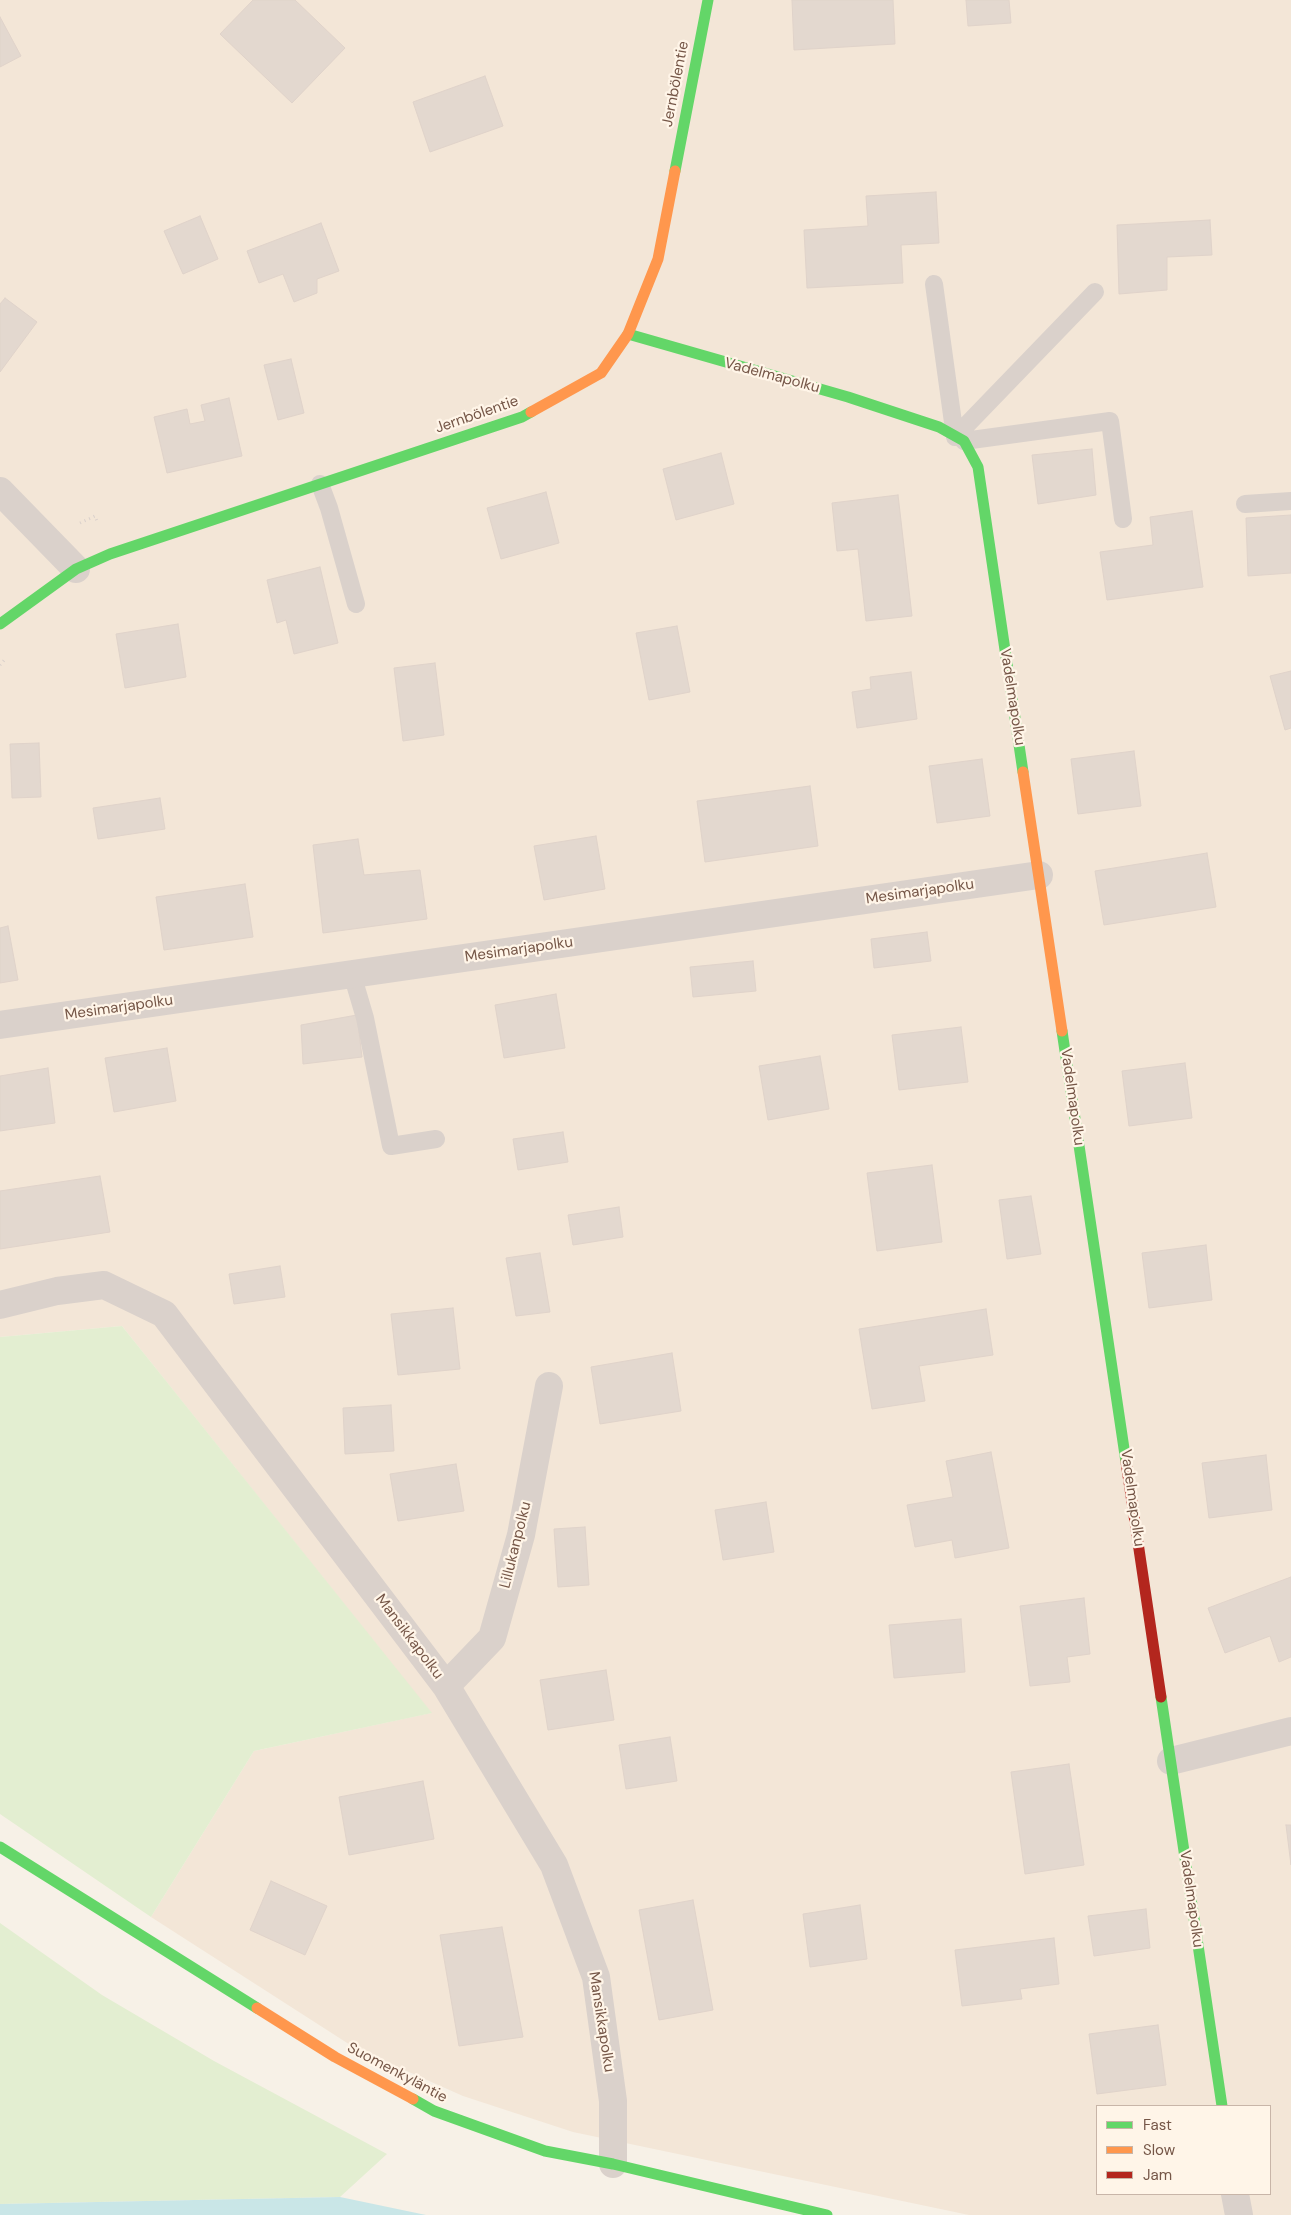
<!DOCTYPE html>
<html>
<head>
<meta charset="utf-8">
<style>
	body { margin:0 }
	#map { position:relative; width:1291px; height:2215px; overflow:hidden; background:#f7f1e7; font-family:"DM Sans",sans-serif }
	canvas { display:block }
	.legend { position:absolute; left:1096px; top:2105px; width:175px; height:90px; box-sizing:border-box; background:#fff5e8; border:1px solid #c8b5a8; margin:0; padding:6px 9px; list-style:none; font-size:15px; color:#755647 }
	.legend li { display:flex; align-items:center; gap:10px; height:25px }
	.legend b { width:25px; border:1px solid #c8b5a8 }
</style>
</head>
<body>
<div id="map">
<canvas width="1291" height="2215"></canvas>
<ul class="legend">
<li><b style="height:6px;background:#63d668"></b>Fast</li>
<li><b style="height:6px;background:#ff974d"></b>Slow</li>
<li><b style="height:6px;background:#b3261e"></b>Jam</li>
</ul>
</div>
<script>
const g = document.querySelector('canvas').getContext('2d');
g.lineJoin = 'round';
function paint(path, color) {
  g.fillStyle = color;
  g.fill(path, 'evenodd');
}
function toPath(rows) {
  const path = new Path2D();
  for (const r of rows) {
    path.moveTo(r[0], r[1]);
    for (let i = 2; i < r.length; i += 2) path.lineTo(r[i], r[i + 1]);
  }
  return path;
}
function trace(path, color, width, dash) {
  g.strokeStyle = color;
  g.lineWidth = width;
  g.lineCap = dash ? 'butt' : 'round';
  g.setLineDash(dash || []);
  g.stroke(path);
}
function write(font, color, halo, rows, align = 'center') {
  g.font = font + ' "DM Sans",sans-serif';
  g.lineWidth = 4.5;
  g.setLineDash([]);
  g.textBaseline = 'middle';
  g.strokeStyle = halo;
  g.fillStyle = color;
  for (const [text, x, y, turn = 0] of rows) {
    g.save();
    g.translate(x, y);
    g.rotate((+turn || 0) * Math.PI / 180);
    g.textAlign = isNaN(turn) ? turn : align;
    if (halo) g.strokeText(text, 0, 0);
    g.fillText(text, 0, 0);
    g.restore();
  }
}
paint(toPath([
	[0,0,1291,0,1291,2215,969,2215,573,2132,463,2096,355,2048,151,1917,254,1751,431,1713,122,1326,0,1337],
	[1097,2106,1270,2106,1270,2194,1097,2194]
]), '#f3e6d7');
paint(toPath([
	[122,1326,432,1713,254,1751,151,1917,0,1814,0,1337],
	[0,1923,102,1995,214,2061,387,2154,340,2197,0,2204]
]), '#e3eed1');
paint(toPath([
	[340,2197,426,2215,0,2215,0,2204]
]), '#c9e6e7');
const building = toPath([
	[253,0,295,0,345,48,292,103,220,34,253,0],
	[792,0,893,0,895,44,794,50,792,0],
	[966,0,1009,0,1011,23,968,26,966,0],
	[0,17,21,56,0,67,0,17],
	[485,76,503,126,430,152,413,102,485,76],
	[936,192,939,243,901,245,903,283,807,288,804,230,868,226,866,196,936,192],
	[200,216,218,259,183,274,164,231,200,216],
	[1210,220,1212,255,1167,257,1167,290,1119,294,1117,225,1210,220],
	[321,223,339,271,317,279,317,293,294,302,283,274,259,283,247,251,321,223],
	[5,298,37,322,0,372,0,304,5,298],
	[291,359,304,413,278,420,264,365,291,359],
	[229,398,242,456,167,473,154,417,187,409,190,424,205,421,201,405,229,398],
	[1092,449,1096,495,1038,504,1032,455,1092,449],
	[721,453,734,504,676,520,663,469,721,453],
	[546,492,559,543,501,559,487,508,546,492],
	[898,495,912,616,866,621,858,549,837,551,832,503,898,495],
	[1192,511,1203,587,1107,600,1100,552,1153,545,1150,517,1192,511],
	[1291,515,1291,573,1248,576,1246,518,1291,515],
	[320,567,338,643,294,654,286,620,277,623,267,580,320,567],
	[178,624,186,677,125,688,116,634,178,624],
	[677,626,690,692,649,700,636,633,677,626],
	[435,663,444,735,403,741,394,668,435,663],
	[1291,671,1291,728,1285,730,1270,676,1291,671],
	[911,672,917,719,857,728,852,692,871,689,870,677,911,672],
	[39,743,41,797,12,798,10,744,39,743],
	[1134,751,1141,806,1078,814,1071,759,1134,751],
	[982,759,990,816,937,823,929,766,982,759],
	[810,786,818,846,705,862,697,801,810,786],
	[160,798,165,829,98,839,93,808,160,798],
	[596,836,605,889,544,900,534,846,596,836],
	[358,839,364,875,420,870,427,919,323,933,313,845,358,839],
	[1207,853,1216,907,1104,925,1095,871,1207,853],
	[245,884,253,937,164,950,156,897,245,884],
	[8,926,18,980,0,983,0,928,8,926],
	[927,932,931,961,874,968,871,939,927,932],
	[753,961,756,991,693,997,690,967,753,961],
	[556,994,565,1048,504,1058,495,1005,556,994],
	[357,1015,362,1057,303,1064,301,1025,357,1015],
	[961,1027,968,1082,899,1090,892,1035,961,1027],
	[167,1048,176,1101,114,1112,105,1058,167,1048],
	[820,1056,829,1109,768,1120,759,1066,820,1056],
	[1185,1063,1192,1118,1129,1126,1122,1071,1185,1063],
	[48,1068,55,1123,0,1131,0,1076,48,1068],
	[563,1132,568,1162,518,1170,513,1139,563,1132],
	[932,1165,942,1242,877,1251,867,1173,932,1165],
	[100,1176,110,1232,0,1249,0,1191,100,1176],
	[1031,1196,1041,1254,1007,1259,999,1200,1031,1196],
	[619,1207,623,1237,573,1245,568,1215,619,1207],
	[1206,1245,1212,1300,1149,1308,1142,1253,1206,1245],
	[540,1253,550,1312,516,1316,506,1258,540,1253],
	[280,1266,285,1297,234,1304,229,1274,280,1266],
	[453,1308,460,1369,398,1375,391,1314,453,1308],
	[986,1309,993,1355,919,1366,925,1401,872,1409,859,1329,986,1309],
	[672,1353,681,1411,600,1424,591,1367,672,1353],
	[391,1405,394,1451,345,1454,343,1408,391,1405],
	[991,1452,1009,1548,955,1558,952,1540,915,1547,907,1505,953,1497,946,1461,991,1452],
	[1266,1455,1272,1510,1209,1518,1202,1463,1266,1455],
	[456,1464,464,1511,398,1521,390,1474,456,1464],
	[766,1502,774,1552,723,1560,715,1510,766,1502],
	[585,1527,589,1585,558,1587,554,1529,585,1527],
	[1291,1577,1291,1657,1279,1662,1270,1636,1225,1653,1208,1608,1291,1577],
	[1084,1598,1090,1654,1067,1657,1070,1682,1030,1686,1020,1606,1084,1598],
	[961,1619,965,1672,894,1678,889,1625,961,1619],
	[606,1670,614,1720,548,1730,540,1680,606,1670],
	[670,1737,677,1781,626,1789,619,1745,670,1737],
	[1069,1764,1084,1865,1025,1874,1011,1772,1069,1764],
	[423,1781,434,1839,349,1855,339,1797,423,1781],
	[1286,1825,1291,1825,1291,1865,1286,1825],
	[271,1881,327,1906,305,1955,250,1930,271,1881],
	[693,1900,713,2010,659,2020,639,1910,693,1900],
	[860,1905,867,1959,810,1967,803,1914,860,1905],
	[1146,1909,1150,1948,1094,1956,1088,1916,1146,1909],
	[502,1927,523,2037,459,2046,440,1935,502,1927],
	[1054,1938,1059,1984,1020,1989,1022,1999,962,2006,955,1950,1054,1938],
	[1158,2025,1166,2085,1097,2094,1089,2034,1158,2025]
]);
paint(building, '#e3d8cf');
trace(building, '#e0d3ca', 1);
trace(toPath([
	[80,523,95,516,97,521],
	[0,665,6,658]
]), '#d9d0cb', 3, [1, 4]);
trace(toPath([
	[934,284,955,437,1095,292],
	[964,441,1110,421,1123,519],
	[320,484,329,508,356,604],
	[1245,504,1291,501],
	[352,974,365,1018,391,1146,436,1139]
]), '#dad1cb', 18);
trace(toPath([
	[0,491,76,569],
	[0,1025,1039,875],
	[0,1305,57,1291,104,1285,164,1314,446,1686,554,1865,596,1977,613,2101,613,2164],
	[446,1686,492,1638,521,1535,549,1386],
	[1171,1761,1291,1731],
	[1235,2194,1239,2215]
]), '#dad1cb', 28);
trace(toPath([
	[675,171,708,0],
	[628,334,848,397,939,427,964,441,978,467,1023,772],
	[0,624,76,569,110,554,522,417,531,412],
	[1062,1031,1126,1462],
	[1161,1697,1222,2106],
	[0,1847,257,2008],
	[413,2099,434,2111,545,2151,613,2164,827,2215]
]), '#63d668', 11);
trace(toPath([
	[531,412,601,373,628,334,658,259,675,171],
	[1023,772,1062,1031],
	[257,2008,335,2057,413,2099]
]), '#ff974d', 11);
trace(toPath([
	[1126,1462,1161,1697]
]), '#b3261e', 11);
write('15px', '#755647', '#fff5e8', [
	["Jernbölentie",676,84,-79],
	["Vadelmapolku",772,376,15],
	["Jernbölentie",477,415,-19],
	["Vadelmapolku",1012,697,81],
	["Mesimarjapolku",920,892,-8],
	["Mesimarjapolku",519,950,-8],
	["Mesimarjapolku",119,1008,-8],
	["Vadelmapolku",1072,1097,82],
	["Vadelmapolku",1132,1498,82],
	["Lillukanpolku",516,1545,-76],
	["Mansikkapolku",409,1637,53],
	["Vadelmapolku",1191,1899,82],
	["Mansikkapolku",601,2022,81],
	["Suomenkyläntie",397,2073,28]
]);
</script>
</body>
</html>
